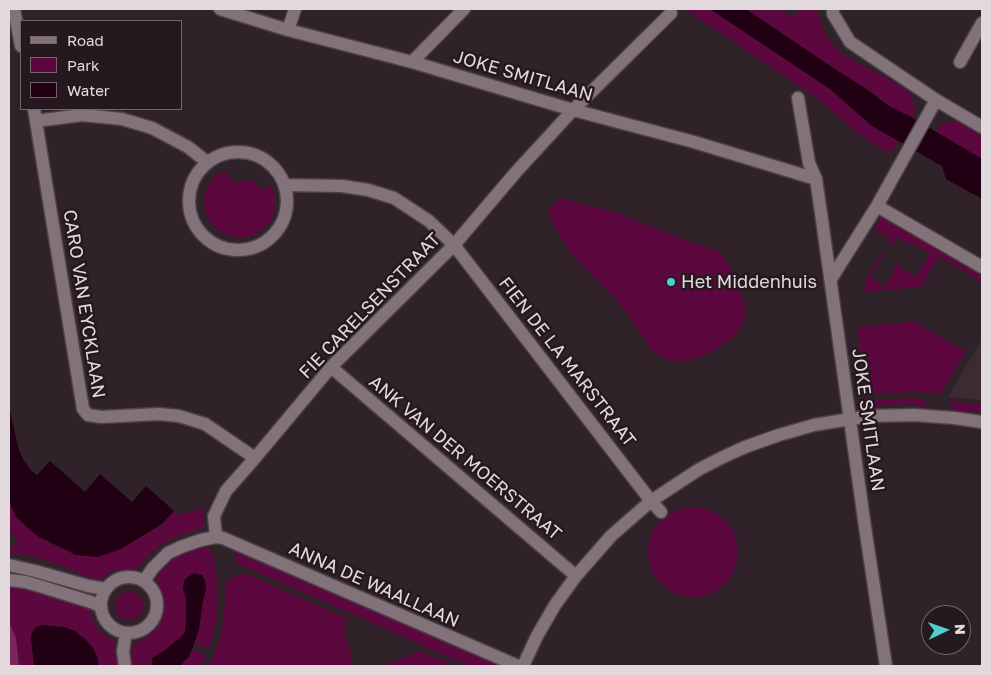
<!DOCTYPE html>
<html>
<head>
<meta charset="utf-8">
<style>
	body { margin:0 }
	#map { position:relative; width:991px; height:675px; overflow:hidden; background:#2f2229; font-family:"Golos Text",sans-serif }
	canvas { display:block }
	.frame { position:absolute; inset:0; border:10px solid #e2d9dd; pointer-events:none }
	.legend { position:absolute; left:20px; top:20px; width:162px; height:90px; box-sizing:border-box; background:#25191f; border:1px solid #71666b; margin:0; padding:6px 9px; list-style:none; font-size:15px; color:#e2d9dd }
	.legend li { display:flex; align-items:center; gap:10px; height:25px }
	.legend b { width:25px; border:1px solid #71666b }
	.north { position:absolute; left:921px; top:605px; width:50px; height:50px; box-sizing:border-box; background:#25191f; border:1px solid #71666b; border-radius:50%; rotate:87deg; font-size:14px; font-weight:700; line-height:20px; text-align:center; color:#e2d9dd }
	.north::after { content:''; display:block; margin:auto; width:18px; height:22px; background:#52cdcf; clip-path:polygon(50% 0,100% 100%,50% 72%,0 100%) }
</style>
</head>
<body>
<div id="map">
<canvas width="991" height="675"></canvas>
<div class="frame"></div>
<ul class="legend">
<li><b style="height:6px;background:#82727a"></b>Road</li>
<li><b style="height:14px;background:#5c083f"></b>Park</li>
<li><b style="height:14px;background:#200012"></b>Water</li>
</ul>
<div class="north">N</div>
</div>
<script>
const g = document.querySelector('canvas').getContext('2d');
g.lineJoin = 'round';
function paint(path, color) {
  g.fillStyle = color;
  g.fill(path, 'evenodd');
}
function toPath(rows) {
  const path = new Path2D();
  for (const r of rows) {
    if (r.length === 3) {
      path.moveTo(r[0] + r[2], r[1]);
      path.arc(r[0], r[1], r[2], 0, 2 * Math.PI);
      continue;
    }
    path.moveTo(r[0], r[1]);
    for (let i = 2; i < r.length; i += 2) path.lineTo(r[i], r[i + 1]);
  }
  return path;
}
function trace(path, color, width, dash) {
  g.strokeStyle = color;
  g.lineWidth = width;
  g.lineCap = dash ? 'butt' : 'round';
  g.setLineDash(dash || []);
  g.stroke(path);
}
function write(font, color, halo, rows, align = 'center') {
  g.font = font + ' "Golos Text",sans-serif';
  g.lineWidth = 5;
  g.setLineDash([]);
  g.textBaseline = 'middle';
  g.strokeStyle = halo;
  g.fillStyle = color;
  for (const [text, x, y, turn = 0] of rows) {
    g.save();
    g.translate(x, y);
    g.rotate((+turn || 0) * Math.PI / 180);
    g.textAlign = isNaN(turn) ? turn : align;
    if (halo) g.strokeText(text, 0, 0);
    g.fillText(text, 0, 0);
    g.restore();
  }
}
paint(toPath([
	[982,339,982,400,948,397]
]), '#3c2b33');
paint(toPath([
	[685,9,710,9,830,89,872,126,898,140,891,154,869,141,855,131,821,101],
	[746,9,780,9,781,11,796,17,800,9,816,9,823,30,833,45,847,57,887,78,914,95,911,100,915,109,913,118,889,106,865,88,833,68],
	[955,120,982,136,982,159,936,132,940,125],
	[225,171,234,183,246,180,254,181,261,190,272,186,275,197,275,208,272,219,264,228,254,235,242,238,230,236,219,231,210,222,205,211,204,199,207,187,214,177,220,173],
	[560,198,615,212,702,246,718,251,729,264,744,301,745,310,745,316,743,322,736,335,711,352,699,358,680,361,669,361,653,352,624,309,610,293,572,254,558,233,547,211],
	[882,216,982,276,982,282,939,256,921,287,864,292,866,280,882,253,884,254,870,278,885,287,895,271,893,270,897,263,901,266,900,268,916,277,930,253,914,244,913,246,897,237,892,245,890,244,887,248,885,248,890,239,874,229],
	[918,321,919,325,966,351,941,393,916,392,867,394,857,327],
	[911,398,924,399,925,402,925,407,923,410,919,409,915,404,881,405,879,409,877,409,873,404,873,402,876,400],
	[948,401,982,405,982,412,969,410,963,413,955,412],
	[9,501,16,517,37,535,62,549,121,549,162,524,174,511,179,515,205,508,203,523,204,528,197,529,165,542,153,551,135,570,126,569,118,570,110,572,99,581,44,559,16,553,9,553,9,549,18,540,9,530],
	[693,552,45],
	[210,547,214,561,218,590,216,623,209,648,194,643,199,629,203,600,204,598,194,573,186,578,183,588,186,599,186,622,185,632,180,638,173,643,168,648,152,658,152,666,132,666,132,647,138,641,147,637,157,628,163,617,164,612,164,600,158,583,158,577,160,571,165,564,174,558,184,553,200,548],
	[237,551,241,551,499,666,469,666,241,565,236,562,235,559,235,553],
	[242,574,246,574,251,576,346,618,344,633,351,653,351,666,209,666,218,644,222,630,225,602,225,584,228,580,233,577],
	[9,586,12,586,46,593,89,607,93,621,97,628,103,634,112,639,116,645,117,666,19,666,19,658,10,623,9,622],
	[129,606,14],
	[192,650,206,655,201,666,181,666,184,661,188,658],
	[420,651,455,666,382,666]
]), '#5c083f');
paint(toPath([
	[9,622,16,638,19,666,9,666]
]), '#7b2759');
paint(toPath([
	[710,9,746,9,833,68,865,88,889,106,913,118,982,159,982,199,946,179,942,166,872,126,830,89],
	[9,406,18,447,23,459,30,469,37,475,50,461,85,492,100,474,132,502,146,486,174,511,162,524,121,549,98,557,76,555,37,536,16,517,9,501],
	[194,573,202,575,205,580,206,590,203,600,199,629,192,650,188,658,184,661,181,666,152,666,152,658,168,648,173,643,180,638,185,632,186,622,186,599,183,588,184,581,186,578],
	[43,625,64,627,75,631,85,639,93,648,98,659,98,666,34,666,31,638,32,633,36,627]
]), '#200012');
const street = toPath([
	[14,9,21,46],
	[220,9,288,30,412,62,573,110,694,142,816,179],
	[833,9,833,14,838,22,850,42,936,100,982,127],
	[288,30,295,9],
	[412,62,464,9],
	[960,62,982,23],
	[798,98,809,163,816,179,821,213,865,527,886,666],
	[34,109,83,409,88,415,101,417,159,414,179,416,205,424,255,458],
	[36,121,82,115,122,119,152,128,188,147,207,162],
	[238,201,49],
	[285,185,342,186,368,190,394,198,429,221,454,245,651,501,661,512],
	[877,206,982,267],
	[831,279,877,206,936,100],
	[331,367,576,576],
	[216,537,214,516,226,491,255,458,331,367,454,245,516,172,573,110,671,13],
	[9,565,35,571,88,586,106,589],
	[129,605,28],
	[9,580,26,582,43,587,94,603,101,607],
	[144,581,153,568,168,553,181,547,201,540,216,537,223,538,518,666],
	[125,666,123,651,126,633],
	[523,666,537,636,555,605,576,576,611,536,651,501,698,470,721,458,745,447,779,435,814,425,850,419,871,416,914,415,954,418,982,422]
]);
trace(street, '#4c4146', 15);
trace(street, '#82727a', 12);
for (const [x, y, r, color] of [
	[671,282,5,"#52cdcf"]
]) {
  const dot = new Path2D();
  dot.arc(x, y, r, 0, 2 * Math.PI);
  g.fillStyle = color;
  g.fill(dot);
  trace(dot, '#25191f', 2);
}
write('18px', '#e2d9dd', '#25191f', [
	["JOKE SMITLAAN",523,76,16],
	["CARO VAN EYCKLAAN",84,304,81],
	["FIE CARELSENSTRAAT",370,306,-46],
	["FIEN DE LA MARSTRAAT",567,362,52],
	["JOKE SMITLAAN",868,420,82],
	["ANK VAN DER MOERSTRAAT",465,458,40],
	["ANNA DE WAALLAAN",374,585,24]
]);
write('18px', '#e2d9dd', '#25191f', [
	["Het Middenhuis",681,282]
], 'left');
</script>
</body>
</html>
